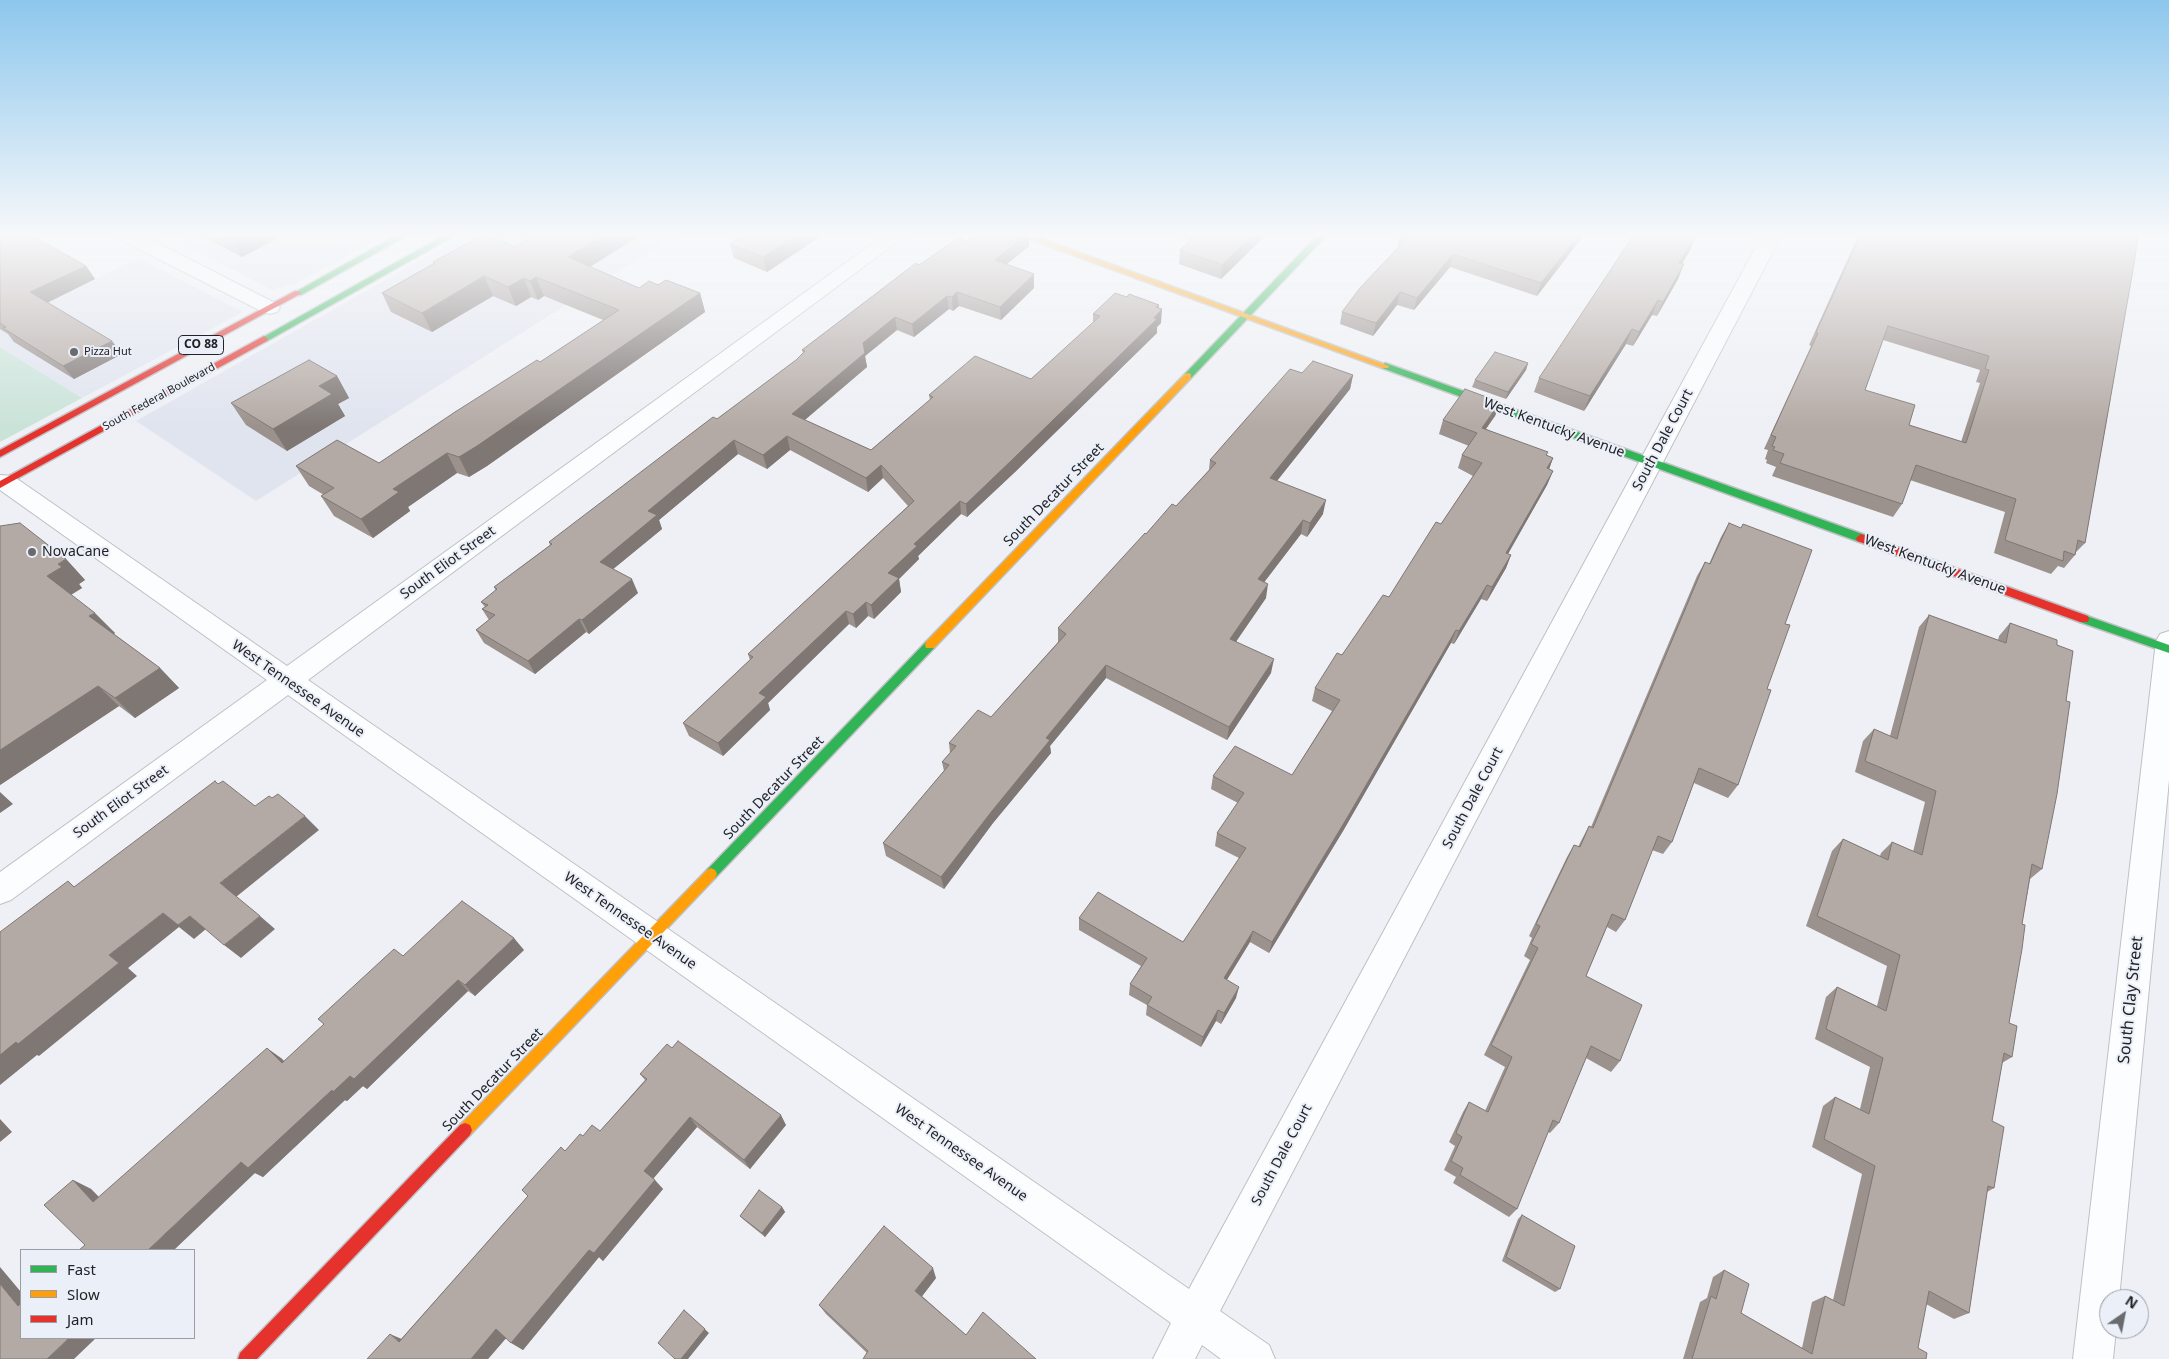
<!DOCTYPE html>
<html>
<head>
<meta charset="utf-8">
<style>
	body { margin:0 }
	#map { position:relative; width:2169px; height:1359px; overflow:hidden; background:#eef0f5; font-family:"Noto Sans",sans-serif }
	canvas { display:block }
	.legend { position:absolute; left:20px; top:1249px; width:175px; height:90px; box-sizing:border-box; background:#ebeff8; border:1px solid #9b9da4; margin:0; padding:6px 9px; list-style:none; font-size:15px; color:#222326 }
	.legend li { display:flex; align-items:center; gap:10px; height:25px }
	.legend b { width:25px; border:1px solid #9b9da4 }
	.north { position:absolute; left:2099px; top:1289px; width:50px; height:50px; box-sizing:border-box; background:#ebeff8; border:1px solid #9b9da4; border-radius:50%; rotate:33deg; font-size:14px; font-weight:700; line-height:20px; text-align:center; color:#222326 }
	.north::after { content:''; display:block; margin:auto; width:18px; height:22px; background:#696b6e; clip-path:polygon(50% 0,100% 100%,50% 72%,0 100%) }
</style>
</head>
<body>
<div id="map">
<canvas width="2169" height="1359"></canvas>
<ul class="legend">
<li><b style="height:6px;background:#30b455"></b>Fast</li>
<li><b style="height:6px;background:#ff9f0a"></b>Slow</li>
<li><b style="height:6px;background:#e5322d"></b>Jam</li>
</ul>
<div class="north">N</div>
</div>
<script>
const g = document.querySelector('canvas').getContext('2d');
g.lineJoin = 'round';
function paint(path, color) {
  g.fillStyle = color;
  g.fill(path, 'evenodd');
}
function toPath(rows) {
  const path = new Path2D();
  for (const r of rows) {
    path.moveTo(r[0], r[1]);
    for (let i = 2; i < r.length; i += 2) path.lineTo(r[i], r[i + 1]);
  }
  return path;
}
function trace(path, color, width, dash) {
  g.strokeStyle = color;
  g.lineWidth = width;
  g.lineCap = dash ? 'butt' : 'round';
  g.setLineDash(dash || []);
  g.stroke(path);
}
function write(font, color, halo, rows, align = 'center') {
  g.font = font + ' "Noto Sans",sans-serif';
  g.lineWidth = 4;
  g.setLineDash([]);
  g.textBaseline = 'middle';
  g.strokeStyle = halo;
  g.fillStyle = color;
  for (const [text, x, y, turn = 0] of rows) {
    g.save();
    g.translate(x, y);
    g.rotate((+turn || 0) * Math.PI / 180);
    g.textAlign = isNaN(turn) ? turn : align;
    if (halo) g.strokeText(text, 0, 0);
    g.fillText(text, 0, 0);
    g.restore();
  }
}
paint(toPath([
	[191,236,383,236,295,284,272,290,180,242],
	[463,236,675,236,256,501,136,421],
	[139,258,243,312,82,398,0,347,0,325]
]), '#e0e4ef');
paint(toPath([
	[0,347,82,398,0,442]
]), '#cae3d9');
const street = toPath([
	[119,236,144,236,277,304,280,308,277,312,270,314,263,312,121,240,119,236],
	[883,236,905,236,308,680,1189,1289,1762,236,1781,236,1220,1311,1269,1345,1275,1359,1221,1359,1202,1345,1195,1359,1153,1359,1171,1323,288,695,11,900,0,904,0,872,267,680,0,490,0,475,13,476,287,666,883,236],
	[2169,631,2169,780,2119,1299,2109,1299,2109,1329,2116,1329,2113,1359,2073,1359,2156,641,2160,634,2169,631]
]);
const fast = toPath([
	[395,236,406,236,301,295,298,295,294,293,395,236],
	[443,236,454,236,267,341,264,342,260,339,443,236],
	[1317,236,1326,236,1191,378,1185,378,1185,374,1317,236],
	[1385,363,1865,535,1866,538,1861,542,1857,541,1382,368,1381,366,1385,363],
	[2084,615,2169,645,2169,653,2080,622,2079,619,2080,616,2084,615],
	[930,641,935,645,934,648,715,878,711,880,707,878,705,874,707,870,926,642,930,641]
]);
const slow = toPath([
	[1021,236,1034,236,1389,366,1388,368,1382,368,1021,236],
	[1188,373,1191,374,1191,378,934,648,926,648,925,645,926,642,1185,374,1188,373],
	[711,868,715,870,717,874,715,878,470,1135,465,1137,460,1135,458,1130,460,1125,707,870,711,868]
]);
const jam = toPath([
	[295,291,298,291,302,293,0,457,0,450,295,291],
	[264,336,268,339,267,341,0,488,0,481,264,336],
	[1861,534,2088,616,2089,619,2088,622,2080,622,1857,541,1856,538,1861,534],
	[465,1123,470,1125,472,1130,470,1135,257,1359,238,1359,240,1353,460,1125,465,1123]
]);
trace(street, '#bfc0c4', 2);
trace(fast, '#bfc0c4', 3);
trace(slow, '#bfc0c4', 3);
trace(jam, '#bfc0c4', 3);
paint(street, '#fcfdfe');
paint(fast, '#30b455');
paint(slow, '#ff9f0a');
paint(jam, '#e5322d');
paint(toPath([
	[0,236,86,266,95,279,47,302,122,354,74,379,14,342,8,334,0,329],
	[202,236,282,236,242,257],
	[533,236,639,236,590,267,639,288,658,285,700,293,705,312,487,466,469,477,457,473,408,507,410,511,373,538,334,516,321,496,324,495,309,486,296,466,379,463,540,362,603,320,544,296,538,300,531,297,516,306,493,296,432,332,391,312,382,293,434,263,433,262,515,247],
	[821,236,767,272,734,258,730,244],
	[972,236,1029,236,1029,246,1007,264,1034,288,1001,320,959,306,953,311,949,309,914,337,897,330,865,356,867,367,805,420,871,450,930,400,929,395,1031,379,1093,323,1093,314,1158,308,1161,323,1157,327,1157,333,1015,472,967,517,961,514,918,556,919,559,899,579,901,592,874,619,868,616,856,628,849,624,768,703,770,710,723,756,689,736,683,723,750,660,748,654,908,506,883,478,868,492,790,450,767,469,738,454,659,520,662,529,613,569,638,593,589,634,586,632,535,674,484,643,476,630,489,620,482,609,485,607,481,602,496,591,494,587,550,545,549,542,717,419,796,360,803,353,802,350,919,265,967,241],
	[1179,236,1265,236,1221,279,1179,264,1180,250,1190,241],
	[1400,236,1583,236,1537,296,1450,267,1414,310,1397,305,1373,336,1340,324,1342,312,1398,247],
	[1858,236,2138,236,2085,543,2076,552,2075,555,2064,568,2058,566,2051,574,1994,553,2005,512,1910,480,1902,504,1893,517,1772,476,1776,467,1766,463,1767,460,1765,459,1768,450,1764,449,1811,346,1809,345],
	[1883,340,1980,370,1976,382,1980,383,1961,442,1909,425,1865,390],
	[1690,250,1682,264,1678,279,1657,316,1652,315,1633,346,1626,344,1584,411,1534,392,1539,378],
	[1528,363,1526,370,1506,399,1472,387,1475,380],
	[1302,373,1353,375,1350,389,1277,481,1323,514,1307,537,1301,534,1264,582,1266,598,1236,641,1271,673,1227,740,1106,678,1050,746,1051,753,993,823,944,889,886,856,883,843,944,771,942,762,950,753,949,743,991,717,1058,642,1058,628,1146,534,1176,506,1209,470,1210,460],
	[337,376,349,398,338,404,345,416,287,451,246,425,231,403],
	[1500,402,1495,416,1486,429,1553,458,1549,469,1553,471,1547,485,1508,554,1511,555,1506,568,1487,601,1481,599,1454,644,1451,643,1343,831,1269,953,1250,942,1227,980,1236,998,1221,1024,1216,1021,1201,1047,1146,1015,1147,1005,1129,995,1130,984,1141,966,1079,930,1079,918,1183,942,1239,858,1215,846,1217,833,1238,803,1211,789,1213,776,1292,775,1332,711,1312,701,1315,688,1389,597,1441,524,1473,476,1458,468,1462,455,1469,446,1439,434,1443,420],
	[1729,523,1785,624,1767,689,1738,785,1728,798,1694,783,1672,842,1663,854,1652,850,1625,920,1616,932,1607,927,1586,976,1620,1061,1611,1072,1586,1058,1559,1123,1550,1133,1548,1132,1517,1209,1509,1217,1453,1183,1456,1177,1444,1170,1455,1146,1449,1142,1463,1112,1469,1102,1485,1111,1505,1067,1484,1055,1530,960,1524,956,1532,938,1529,936,1567,857,1574,845,1578,847,1582,839,1589,826,1591,827,1697,576,1705,562,1709,564,1721,537],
	[66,559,85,580,79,584,82,588,71,595,115,633,114,634,160,668,179,688,135,718,119,706,0,785],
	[1929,615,1998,640,1999,636,2010,623,2057,645,2042,869,2030,879,2022,924,2009,1023,2012,1057,2002,1063,1992,1121,1994,1188,1987,1192,1969,1313,1954,1319,1926,1304,1918,1348,1926,1359,1683,1359,1700,1302,1707,1298,1713,1277,1724,1270,1741,1313,1802,1348,1812,1302,1825,1296,1833,1300,1862,1174,1812,1147,1823,1106,1835,1097,1860,1109,1870,1067,1815,1039,1826,997,1837,987,1877,1006,1887,966,1806,926,1832,851,1843,839,1880,856,1881,853,1892,842,1913,852,1925,802,1855,772,1863,741,1874,729,1890,736,1919,627],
	[524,950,475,996,468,991,367,1089,363,1086,347,1101,345,1100,263,1177,255,1173,85,1245,73,1180,91,1189,99,1197,281,1058,284,1061,403,956],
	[640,1074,786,1125,750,1169,697,1127,653,1179,663,1189,603,1261,599,1257,523,1350,506,1338,488,1359,367,1359,401,1339,528,1196,565,1151,583,1136,600,1131,645,1080],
	[782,1207,785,1212,765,1237,744,1220,740,1216],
	[1522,1215,1560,1289,1555,1292,1502,1261,1518,1219],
	[936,1278,922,1296,966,1335,1036,1359,867,1353,826,1314,819,1305]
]), '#9b928e');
paint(toPath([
	[230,236,282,236,242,257],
	[602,236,639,236,575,276,568,257],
	[796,236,821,236,767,272,763,257],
	[1024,236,1029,236,1029,246,996,273,995,260],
	[1252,236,1265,236,1221,279,1222,265],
	[1578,236,1583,236,1537,296,1541,283],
	[1697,236,1690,250,1673,277,1679,263],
	[1453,254,1450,267,1414,310,1417,298],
	[1684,264,1678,279,1657,316,1663,302],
	[86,266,95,279,41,306,30,292],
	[1034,274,1034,288,1001,320,1000,307],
	[484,276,493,296,432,332,422,313],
	[536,277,544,296,538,300,530,281],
	[524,278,531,297,516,306,508,287],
	[957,292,959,306,953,311,952,297],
	[1400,292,1397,305,1373,336,1376,323],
	[700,293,705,312,487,466,469,477,459,457],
	[947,296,949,309,914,337,912,324],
	[1658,300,1652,315,1633,346,1639,332],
	[1159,305,1158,313,1162,309,1161,323,1157,327,1157,333,1015,472,967,517,966,504,1154,318,1156,307],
	[895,317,897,330,865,356,867,367,795,428,792,414,863,343],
	[1632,329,1626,344,1584,411,1590,396],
	[112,341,122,354,74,379,63,366],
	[1528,363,1526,370,1506,399,1508,392],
	[1353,375,1350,389,1268,492,1270,478],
	[337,376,349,398,338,404,345,416,287,451,273,429,319,386],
	[1500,402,1495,416,1477,441,1482,428],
	[787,436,790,450,767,469,763,455],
	[734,440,738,454,659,520,662,529,606,575,600,562,648,511],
	[447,453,457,473,408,507,410,511,373,538,361,519,393,489],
	[1553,458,1548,472,1547,468],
	[881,465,883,478,868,492,866,478],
	[1553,471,1547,485,1501,566,1506,553],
	[1326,500,1323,514,1307,537,1310,523],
	[960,501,961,514,918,556,919,559,899,579,901,592,874,619,871,605,888,573,914,544],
	[1303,520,1301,534,1256,593,1258,579],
	[1511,555,1506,568,1487,601,1492,587],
	[66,559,85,580,79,584,82,588,67,597,47,576,58,564],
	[632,579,638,593,589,634,582,620],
	[1268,584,1266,598,1229,652,1230,639],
	[1487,585,1481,599,1454,644,1459,631],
	[866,602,868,616,856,628,853,614],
	[846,611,849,624,768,703,770,710,723,756,718,743,759,693],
	[95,613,115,633,109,637,89,616],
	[579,619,586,632,535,674,528,661],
	[1456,630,1451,643,1343,831,1269,953,1272,942],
	[1274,659,1271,673,1227,740,1229,727],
	[1106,665,1106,678,1050,746,1051,753,993,823,944,889,941,877,1046,738],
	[160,668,179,688,135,718,115,698],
	[98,686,119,706,0,785,0,750],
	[0,792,13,804,0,813],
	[305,816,319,830,236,897,220,883],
	[163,913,190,916,206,929,194,939,179,927,128,968,137,976,39,1056,37,1055,0,1085,0,1055,109,955],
	[260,916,275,929,241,958,224,945],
	[1253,931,1250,942,1221,989,1224,978],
	[514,938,524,950,475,996,465,985],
	[458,980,468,991,367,1089,363,1086,347,1101,345,1100,263,1177,255,1173,174,1250,148,1250,241,1162,350,1076],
	[1239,987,1236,998,1221,1024,1224,1013],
	[1218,1010,1216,1021,1201,1047,1203,1037],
	[267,1048,281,1058,296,1073,282,1063],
	[781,1115,786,1125,750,1169,744,1160],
	[690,1117,697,1127,652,1180,644,1171],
	[0,1119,12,1132,0,1142],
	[73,1180,91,1189,111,1210,93,1202],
	[655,1180,663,1189,603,1261,599,1257,523,1350,511,1343,589,1250],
	[782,1207,785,1212,765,1237,762,1233],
	[0,1267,21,1292,21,1307,18,1306,0,1284],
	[933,1268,936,1278,920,1299,915,1291],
	[684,1310,709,1333,688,1359,681,1359],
	[496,1329,508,1336,488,1359,471,1359],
	[390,1334,404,1340,399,1342],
	[69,1338,96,1338,74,1359,47,1359]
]), '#7e7774');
const building = toPath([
	[0,236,33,236,86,266,30,292,112,341,63,366,3,328,6,327,0,323,0,236],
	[481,236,489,236,515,247,533,236,602,236,568,257,639,288,649,281,658,285,666,280,700,293,477,446,459,457,447,453,393,489,399,492,361,519,321,496,334,488,296,466,337,440,379,463,455,412,537,360,540,362,619,310,536,277,530,281,524,278,508,287,484,276,422,313,382,293,435,263,433,262,481,236],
	[742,236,796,236,763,257,730,244,742,236],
	[972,236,1024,236,995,260,1034,274,1000,307,957,292,952,297,947,296,912,324,895,317,863,343,865,353,792,414,871,450,933,397,929,395,975,356,1031,379,1100,316,1093,314,1115,293,1127,297,1129,294,1159,305,1156,307,1162,309,1154,318,1157,319,1014,458,966,504,960,501,914,544,917,546,888,573,899,578,871,605,866,602,853,614,846,611,759,693,766,697,718,743,683,723,753,657,748,654,914,501,881,465,866,478,787,436,763,455,734,440,648,511,657,515,600,562,632,579,582,620,579,619,528,661,476,630,495,615,482,609,488,605,481,602,497,589,494,587,552,544,549,542,713,417,717,419,796,360,805,351,802,350,916,263,919,265,958,238,967,241,972,236],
	[1195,236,1252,236,1222,265,1180,250,1195,236],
	[1402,236,1578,236,1541,283,1453,254,1417,298,1400,292,1376,323,1342,312,1360,288,1405,240,1402,236],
	[1633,236,1696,236,1679,263,1684,264,1663,302,1658,300,1639,332,1632,329,1590,396,1539,378,1633,236],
	[1860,236,2138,236,2134,264,2085,543,2078,540,2075,555,2064,551,2063,561,2005,540,2016,499,1916,465,1902,504,1780,463,1784,454,1773,450,1775,447,1772,446,1776,437,1771,435,1818,333,1816,332,1860,236],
	[1888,326,1989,356,1985,369,1989,370,1966,443,1909,425,1915,405,1865,390,1888,326],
	[1495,352,1528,363,1508,392,1475,380,1495,352],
	[309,360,337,376,319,386,332,394,273,429,231,403,309,360],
	[1313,361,1353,375,1270,478,1326,500,1310,523,1303,520,1258,579,1268,584,1230,639,1274,659,1229,727,1106,665,1046,738,1050,740,992,811,941,877,883,843,949,765,942,762,956,746,949,743,978,710,991,717,1066,634,1058,628,1145,533,1146,534,1172,504,1176,506,1216,463,1210,460,1290,369,1302,373,1313,361],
	[1465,389,1500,402,1482,428,1548,452,1546,455,1553,458,1547,468,1553,471,1506,553,1511,555,1492,587,1487,585,1459,631,1456,630,1347,818,1272,942,1253,931,1224,978,1239,987,1224,1013,1218,1010,1203,1037,1147,1005,1152,997,1130,984,1147,958,1079,918,1098,892,1183,942,1246,848,1217,833,1244,793,1213,776,1235,746,1292,775,1340,700,1315,688,1337,653,1342,655,1383,595,1389,597,1436,522,1441,524,1482,463,1462,455,1477,433,1443,420,1465,389],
	[20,523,66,559,58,564,62,567,47,576,95,613,89,616,160,668,115,698,98,686,0,750,0,526,20,523],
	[1729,523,1741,528,1743,524,1812,550,1785,624,1790,625,1767,689,1771,690,1738,785,1699,768,1672,842,1658,836,1625,920,1612,914,1586,976,1642,1005,1620,1061,1591,1046,1559,1123,1553,1120,1517,1209,1460,1175,1463,1168,1451,1161,1462,1137,1456,1133,1469,1102,1488,1112,1512,1057,1491,1045,1538,948,1531,944,1540,926,1536,924,1574,845,1580,847,1589,826,1593,828,1705,562,1710,564,1729,523],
	[1929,615,2006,643,2010,623,2057,640,2057,645,2073,651,2066,701,2070,702,2057,794,2042,869,2032,864,2022,924,2025,925,2022,949,2009,1023,2017,1026,2012,1057,2004,1053,1992,1121,2004,1127,1994,1188,1988,1186,1969,1313,1929,1291,1918,1348,1927,1353,1926,1359,1692,1359,1711,1296,1716,1299,1724,1270,1749,1284,1741,1313,1812,1354,1825,1296,1844,1306,1875,1166,1824,1139,1835,1097,1869,1114,1883,1058,1826,1029,1837,987,1886,1011,1900,955,1817,916,1843,839,1888,860,1892,842,1922,855,1936,791,1865,761,1874,729,1897,739,1929,615],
	[215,781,218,784,223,781,255,806,269,796,272,798,278,794,305,816,220,883,260,916,224,945,190,916,178,925,163,913,109,955,119,963,18,1044,16,1042,0,1055,0,932,68,881,74,887,215,781],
	[462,901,514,938,465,985,458,980,354,1079,350,1076,333,1092,332,1090,248,1168,241,1162,148,1250,79,1250,85,1245,44,1205,73,1180,93,1202,267,1048,282,1063,324,1024,318,1019,394,949,403,956,462,901],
	[678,1041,781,1115,744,1160,690,1117,644,1171,655,1180,594,1253,589,1250,511,1343,496,1329,471,1359,367,1359,390,1334,399,1342,528,1196,522,1190,561,1147,565,1151,580,1134,583,1136,592,1125,600,1131,647,1079,640,1074,667,1044,672,1048,678,1041],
	[759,1190,782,1207,762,1233,740,1216,759,1190],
	[1522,1215,1575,1246,1560,1289,1506,1257,1522,1215],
	[884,1226,933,1268,915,1291,966,1335,983,1312,1036,1359,863,1359,868,1351,819,1305,884,1226],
	[0,1284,18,1306,21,1303,21,1338,69,1338,47,1359,0,1359,0,1284],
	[684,1310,705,1329,681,1359,675,1359,658,1343,684,1310]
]);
paint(building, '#b4aaa5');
trace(building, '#7e7774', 1);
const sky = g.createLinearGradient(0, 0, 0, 427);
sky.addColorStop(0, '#8dc7ed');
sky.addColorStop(0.55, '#f7f8fa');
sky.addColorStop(1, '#f7f8fa00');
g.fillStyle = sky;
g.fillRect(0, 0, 2169, 427);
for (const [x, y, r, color] of [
	[74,352,5,"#696b6e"],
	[32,552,5,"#696b6e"]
]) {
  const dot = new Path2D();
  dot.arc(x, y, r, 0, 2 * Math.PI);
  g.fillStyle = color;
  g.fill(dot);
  trace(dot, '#ebeff8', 2);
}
write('11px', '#222326', '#ebeff8', [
	["Pizza Hut",84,352]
], 'left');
write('11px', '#222326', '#ebeff8', [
	["South Federal Boulevard",159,397,-29]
]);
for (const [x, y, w] of [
	[201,345,45]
]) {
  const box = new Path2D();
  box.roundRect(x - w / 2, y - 9.5, w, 19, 4);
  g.fillStyle = '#ebeff8';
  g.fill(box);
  trace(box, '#222326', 1);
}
write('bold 12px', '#222326', null, [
	["CO 88",201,345]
]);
write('14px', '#222326', '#ebeff8', [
	["West Kentucky Avenue",1554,428,20],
	["South Dale Court",1663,440,-62],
	["South Decatur Street",1054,495,-46],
	["South Eliot Street",448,563,-36],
	["West Kentucky Avenue",1935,565,20],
	["West Tennessee Avenue",298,689,35],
	["South Decatur Street",774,788,-46],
	["South Dale Court",1473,798,-62],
	["South Eliot Street",121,802,-36],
	["West Tennessee Avenue",630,921,35],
	["South Decatur Street",493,1080,-46],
	["West Tennessee Avenue",961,1153,35],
	["South Dale Court",1282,1155,-62]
]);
write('14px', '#222326', '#ebeff8', [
	["NovaCane",42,552]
], 'left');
write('16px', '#222326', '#ebeff8', [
	["South Clay Street",2131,1000,-84]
]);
</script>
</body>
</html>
